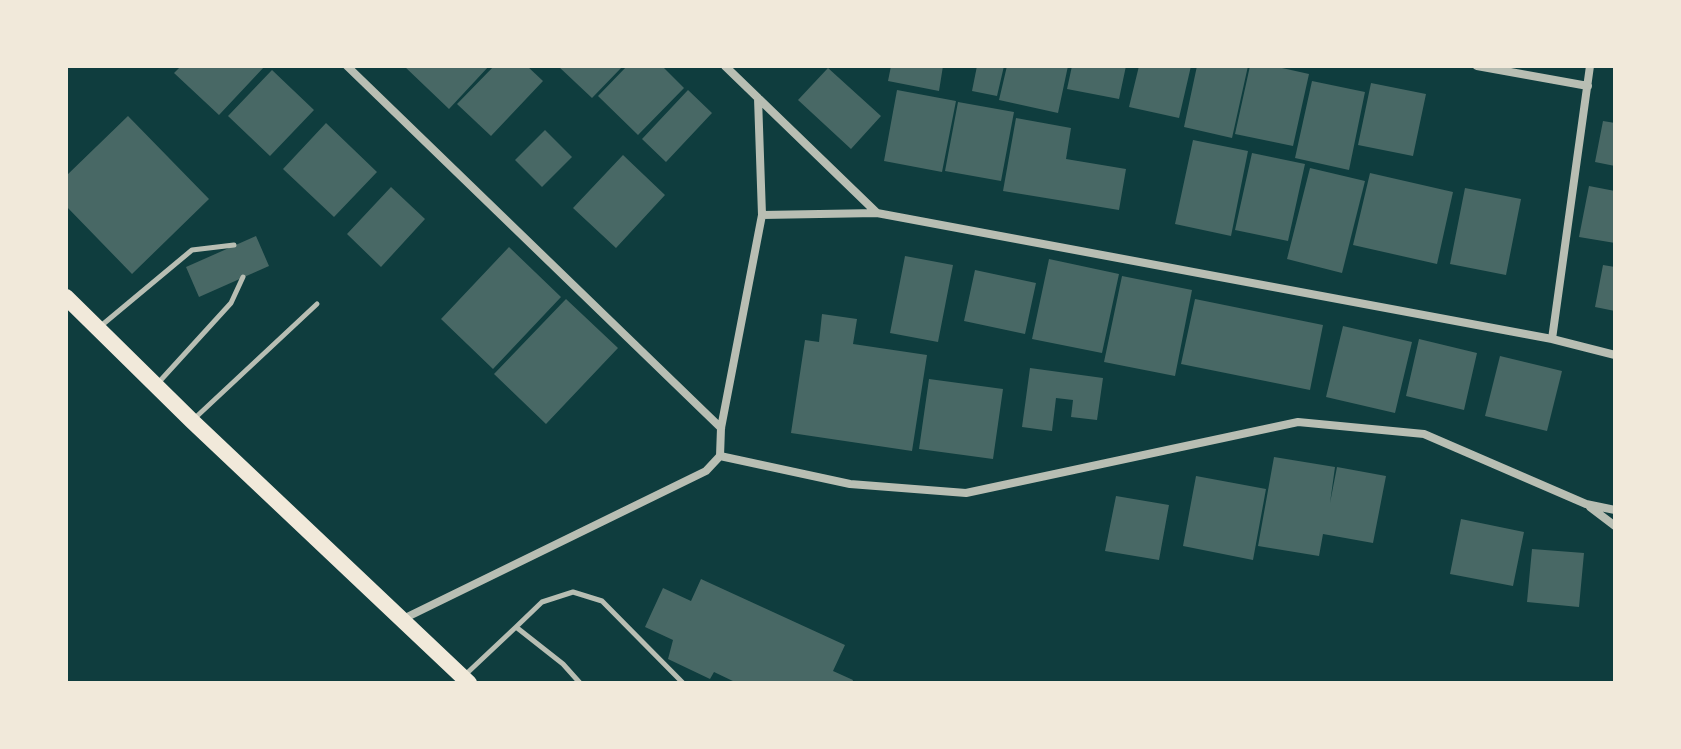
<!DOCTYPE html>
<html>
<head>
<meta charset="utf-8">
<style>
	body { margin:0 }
	#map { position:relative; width:1681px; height:749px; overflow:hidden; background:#0f3d3e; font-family:"DM Sans",sans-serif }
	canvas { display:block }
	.frame { position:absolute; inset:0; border:68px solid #f1e9da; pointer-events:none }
</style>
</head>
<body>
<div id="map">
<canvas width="1681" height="749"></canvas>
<div class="frame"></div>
</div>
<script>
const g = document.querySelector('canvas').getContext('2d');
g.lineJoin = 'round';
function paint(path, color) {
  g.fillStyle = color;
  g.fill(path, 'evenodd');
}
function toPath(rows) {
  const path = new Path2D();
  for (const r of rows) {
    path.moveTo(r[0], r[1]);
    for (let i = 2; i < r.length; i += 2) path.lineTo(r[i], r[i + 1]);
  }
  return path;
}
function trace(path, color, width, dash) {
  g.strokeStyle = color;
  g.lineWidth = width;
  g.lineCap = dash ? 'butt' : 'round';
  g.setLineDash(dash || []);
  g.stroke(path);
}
paint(toPath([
	[181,66,265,66,219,115,174,73],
	[404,66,489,66,449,109],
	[494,66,527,66,543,81,491,136,457,104],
	[558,66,623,66,592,98],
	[627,66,662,66,684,88,638,135,598,96],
	[891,66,943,66,939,91,888,81],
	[977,66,1004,66,997,96,972,91],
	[1007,66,1068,66,1058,113,999,100],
	[1072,66,1126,66,1119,99,1067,89],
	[1139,66,1191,66,1179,118,1129,107],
	[1197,66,1248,66,1232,138,1184,127],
	[1250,66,1273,66,1309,74,1293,146,1235,134],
	[828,68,881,116,851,149,798,100],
	[272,70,314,110,270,156,228,116],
	[1312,81,1365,92,1349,170,1295,158],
	[1371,83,1426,94,1413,156,1358,145],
	[688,90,712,113,666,162,642,139],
	[897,90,956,101,942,172,884,161],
	[958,102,1014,112,1001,181,945,171],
	[128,116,209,199,132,274,66,206,66,176],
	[1016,118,1071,128,1066,159,1126,169,1119,210,1003,191],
	[1603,121,1615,123,1615,166,1595,162],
	[326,123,377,172,334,217,283,169],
	[545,130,572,157,542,187,515,160],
	[1193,140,1248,151,1231,236,1175,224],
	[1252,153,1305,164,1288,241,1235,230],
	[623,155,665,195,616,248,573,208],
	[1310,168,1365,181,1342,273,1287,259],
	[1370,173,1453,192,1437,264,1353,245],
	[1589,186,1615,191,1615,243,1579,237],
	[391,187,425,219,381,267,347,234],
	[1465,188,1521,199,1506,275,1450,264],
	[256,236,269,266,199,297,186,267],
	[509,247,561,297,493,369,441,319],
	[905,256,953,265,938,342,890,333],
	[1049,259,1119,274,1102,353,1032,339],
	[1603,265,1615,267,1615,311,1595,307],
	[975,270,1036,283,1025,334,964,321],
	[1122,276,1192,290,1175,376,1104,362],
	[566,299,618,348,546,424,494,374],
	[1195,299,1323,325,1310,390,1181,364],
	[822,314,857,319,853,344,927,355,912,451,791,433,805,340,819,342],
	[1343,326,1412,342,1395,413,1326,397],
	[1419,339,1477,353,1464,410,1406,396],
	[1500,356,1562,371,1547,431,1485,416],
	[1030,368,1103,378,1097,420,1071,417,1073,400,1056,398,1052,431,1022,427],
	[929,379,1003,389,993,459,919,449],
	[1274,457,1335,467,1330,503,1337,467,1386,476,1373,543,1323,534,1319,556,1258,546],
	[1196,476,1266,489,1253,560,1183,546],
	[1116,496,1169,505,1159,560,1105,551],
	[1461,519,1524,532,1513,586,1450,574],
	[1532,549,1584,553,1579,607,1527,602],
	[701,579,845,645,833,671,853,680,852,683,737,683,714,672,710,679,668,659,673,640,645,627,663,588,691,601]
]), '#486865');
trace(toPath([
	[102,325,192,250,234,245],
	[159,382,231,303,243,277],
	[195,418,317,304],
	[516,627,542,602,573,592,602,601,683,683],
	[465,675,516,627,563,664,580,683]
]), '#b8beb3', 5);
trace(toPath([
	[347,66,721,428],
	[725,66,877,213],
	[1477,66,1588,86],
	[762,215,877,213,1552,339,1615,355],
	[1552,339,1590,66],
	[720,456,850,484,966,493,1298,422,1424,434,1586,504,1615,510],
	[720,456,721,428,762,215,758,98],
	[1590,507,1615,526],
	[403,619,706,471,720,456]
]), '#b8beb3', 8);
trace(toPath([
	[66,297,192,421,469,683]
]), '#f1e9da', 16);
</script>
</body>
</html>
